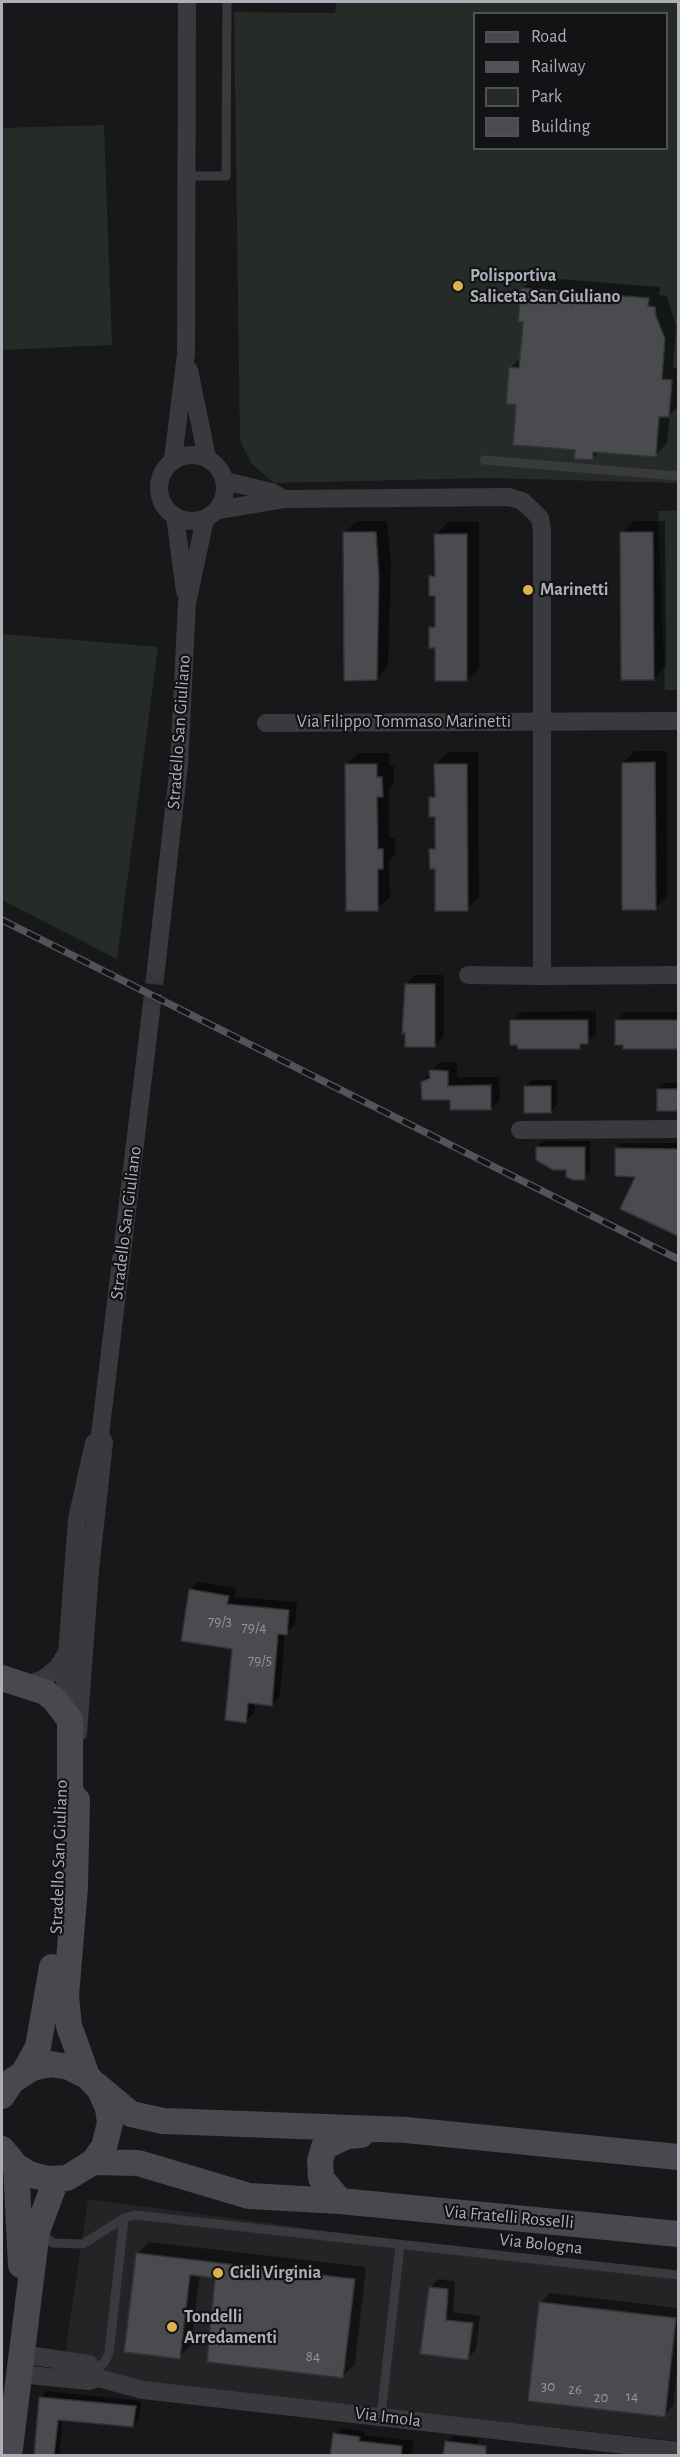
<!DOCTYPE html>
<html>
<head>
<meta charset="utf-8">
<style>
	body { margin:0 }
	#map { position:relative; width:680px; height:2457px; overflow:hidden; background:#18181a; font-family:"Alegreya Sans",sans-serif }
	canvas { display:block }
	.frame { position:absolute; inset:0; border:3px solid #acafb8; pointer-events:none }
	.legend { position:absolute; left:473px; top:12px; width:195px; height:138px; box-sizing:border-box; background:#131315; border:2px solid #505156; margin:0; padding:8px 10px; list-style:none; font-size:18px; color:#acafb8 }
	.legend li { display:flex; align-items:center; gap:12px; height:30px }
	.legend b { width:30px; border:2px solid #505156 }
</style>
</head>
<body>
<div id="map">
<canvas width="680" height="2457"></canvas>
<div class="frame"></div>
<ul class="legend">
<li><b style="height:8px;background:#48494e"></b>Road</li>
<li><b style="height:8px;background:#535459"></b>Railway</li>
<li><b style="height:16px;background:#252b26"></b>Park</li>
<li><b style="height:16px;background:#4a4b4f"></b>Building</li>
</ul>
</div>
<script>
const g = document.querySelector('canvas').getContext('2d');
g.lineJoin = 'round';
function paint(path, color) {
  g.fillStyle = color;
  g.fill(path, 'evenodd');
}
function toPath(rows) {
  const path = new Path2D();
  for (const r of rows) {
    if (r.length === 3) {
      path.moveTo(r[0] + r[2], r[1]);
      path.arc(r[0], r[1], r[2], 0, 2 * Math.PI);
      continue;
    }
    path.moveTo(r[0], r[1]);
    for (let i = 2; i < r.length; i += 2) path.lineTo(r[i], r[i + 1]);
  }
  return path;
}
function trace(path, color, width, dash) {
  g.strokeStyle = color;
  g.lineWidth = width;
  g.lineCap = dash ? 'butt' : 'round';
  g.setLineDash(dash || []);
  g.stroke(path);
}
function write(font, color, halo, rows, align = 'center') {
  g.font = font + ' "Alegreya Sans",sans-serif';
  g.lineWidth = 4.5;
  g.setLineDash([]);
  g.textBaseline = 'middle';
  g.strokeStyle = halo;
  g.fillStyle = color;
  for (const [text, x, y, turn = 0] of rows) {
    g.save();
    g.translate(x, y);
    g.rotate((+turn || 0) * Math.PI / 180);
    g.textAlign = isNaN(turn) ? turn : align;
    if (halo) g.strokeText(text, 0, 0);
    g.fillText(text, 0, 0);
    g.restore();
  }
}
paint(toPath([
	[88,2199,678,2278,678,2441,62,2374]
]), '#242427');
paint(toPath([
	[336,2,678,2,678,483,488,478,274,483,252,464,240,441,234,12,335,13],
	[474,14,666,14,666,148,474,148],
	[104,125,112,345,2,350,2,128],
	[658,511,678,511,678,690,665,690],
	[2,634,158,647,117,959,2,900]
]), '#252b26');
paint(toPath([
	[534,277,660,287,659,295,667,296,676,326,673,367,678,368,678,406,670,415,667,443,655,456,600,451,592,459,518,404,510,368,522,356,524,321,522,289],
	[357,521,387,521,391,565,388,667,376,679,344,533],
	[634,521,665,521,666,666,654,678,622,533],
	[448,522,479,522,479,668,467,680,436,646,431,628,436,622,436,595,431,576,436,571,436,535],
	[635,751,667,751,667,896,655,909,623,763],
	[448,752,478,752,479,897,467,909,436,867,431,850,436,844,436,816,431,798,436,792,436,764],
	[358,753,389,753,389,766,394,766,394,783,389,788,389,838,395,838,395,855,389,861,390,897,377,909,346,765],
	[415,975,444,975,444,1036,435,1045,406,1032,406,985],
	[596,1011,596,1034,580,1047,511,1021,521,1012],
	[625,1012,678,1012,678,1047,624,1047,616,1021],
	[440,1062,457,1062,457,1077,499,1077,500,1100,490,1109,451,1098,422,1082],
	[531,1080,557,1080,557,1105,551,1111,525,1087],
	[664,1083,678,1083,678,1110,659,1110,658,1089],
	[543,1141,590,1141,590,1172,584,1178,567,1169,537,1147],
	[622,1143,678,1143,678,1181,667,1181,678,1187,678,1235,622,1208,637,1176,617,1149],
	[198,1582,236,1588,235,1597,297,1602,295,1625,285,1633,280,1696,272,1704,255,1703,254,1713,246,1721,233,1648,190,1590],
	[149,2242,366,2267,355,2364,343,2376,217,2276,200,2274,191,2345,179,2357,137,2254],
	[438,2279,455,2281,453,2312,480,2316,476,2350,468,2358,421,2353,430,2288],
	[550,2293,678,2308,678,2363,673,2406,664,2415,541,2302],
	[47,2391,141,2401,139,2419,133,2426,63,2419,59,2456,35,2456,41,2397],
	[341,2428,365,2432,364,2435,413,2441,412,2456,332,2456,335,2434],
	[453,2436,479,2439,476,2456,447,2442],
	[586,2453,610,2456,583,2456]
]), '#0007');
const building = toPath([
	[521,288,649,298,648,306,655,307,656,316,665,339,662,379,672,380,669,417,659,417,656,457,593,452,593,460,574,459,575,450,513,445,516,405,506,404,509,367,519,368,523,322,518,322,521,288],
	[343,532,376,532,379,578,377,680,344,681,343,532],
	[620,532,653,532,654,680,621,680,620,532],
	[434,534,467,534,467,681,435,681,435,648,429,648,429,627,435,627,435,596,429,596,429,576,435,576,434,534],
	[655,762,656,910,622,910,622,763,655,762],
	[345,764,377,764,377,777,382,777,383,797,377,797,378,849,383,849,383,869,378,869,378,911,346,911,345,764],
	[434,764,467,764,468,911,435,911,435,869,430,869,429,849,435,849,435,817,429,817,429,797,435,797,434,764],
	[405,984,435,984,435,1047,405,1047,405,1033,402,1034,405,984],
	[510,1020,588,1020,588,1044,580,1044,580,1049,518,1049,517,1045,510,1045,510,1020],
	[615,1020,678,1020,678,1049,623,1049,623,1045,615,1045,615,1020],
	[429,1070,448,1071,448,1086,491,1085,491,1110,450,1110,450,1100,422,1100,421,1082,430,1078,429,1070],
	[524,1086,551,1086,551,1113,524,1113,524,1086],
	[657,1089,678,1089,678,1111,657,1111,657,1089],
	[536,1147,585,1147,585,1180,573,1180,566,1177,566,1170,553,1170,536,1160,536,1147],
	[615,1148,678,1149,678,1236,620,1209,635,1177,615,1176,615,1148],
	[189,1589,229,1596,227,1604,289,1610,287,1635,278,1634,272,1706,248,1703,246,1723,225,1720,232,1649,181,1641,189,1589],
	[136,2253,355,2279,343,2378,207,2362,215,2278,190,2275,180,2359,124,2352,136,2253],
	[429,2287,448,2289,446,2320,473,2323,468,2360,420,2354,429,2287],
	[539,2302,676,2318,665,2417,528,2401,539,2302],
	[39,2397,136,2406,133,2427,58,2420,54,2456,34,2456,39,2397],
	[333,2433,360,2437,359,2441,402,2446,401,2456,330,2456,333,2433],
	[445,2441,486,2446,486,2456,443,2456,445,2441]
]);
paint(building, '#4a4b4f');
trace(building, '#333236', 1.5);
trace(toPath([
	[151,1011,156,969]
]), '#36363a', 18, [18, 9]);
trace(toPath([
	[187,176,226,176,227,2],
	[484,460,678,476],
	[39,2232,53,2243,83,2244,124,2218,135,2215,678,2275],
	[93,2371,104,2363,109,2353,124,2218],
	[381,2416,400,2246]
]), '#3a3a3e', 9);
trace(toPath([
	[189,370,207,458],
	[192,488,33],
	[173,460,186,354,187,2],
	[225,481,271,492,284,499],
	[218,510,284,499,509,497,522,501,532,510,540,518,542,530,542,976,678,975],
	[175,516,185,591],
	[266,723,678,721],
	[156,969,179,765,187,603,205,519],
	[468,975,542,976],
	[520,1130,678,1129],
	[28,1685,45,1678,57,1668,66,1654],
	[63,1709,77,1519,94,1443],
	[78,1733,90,1571,104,1442,100,1435,151,1011],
	[21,2354,89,2364,98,2378],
	[20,2374,89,2381,98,2378,143,2390,678,2451]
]), '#3a3a3e', 18);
trace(toPath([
	[2,1678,45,1692,54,1699,70,1720,70,1792,77,1800,75,1887,66,1996,69,2026,87,2076],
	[24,2072,38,2047,52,1967],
	[95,2084,131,2114,163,2121,406,2130,678,2157],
	[2,2096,12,2081,32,2068,50,2064,69,2067,87,2076,100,2090,108,2108,110,2123,104,2147,93,2162,67,2178,47,2179,29,2174,16,2166,2,2149],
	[93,2162,138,2163,249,2196,340,2201,678,2234],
	[16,2166,21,2265],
	[340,2201,321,2178,320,2161,324,2147,347,2136,361,2135],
	[9,2456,37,2231,56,2180]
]), '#48494e', 26);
const rail = toPath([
	[2,920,678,1259]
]);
trace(rail, '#535459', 7);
trace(rail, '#131315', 4.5, [14]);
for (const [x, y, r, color] of [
	[458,286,6,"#dcb14e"],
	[528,590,6,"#dcb14e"],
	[218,2273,6,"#dcb14e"],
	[172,2327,6,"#dcb14e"]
]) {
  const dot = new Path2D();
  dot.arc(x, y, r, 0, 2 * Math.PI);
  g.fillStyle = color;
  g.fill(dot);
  trace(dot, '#131315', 2);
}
write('15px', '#94969e', null, [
	["79/3",220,1621],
	["79/4",254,1627],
	["79/5",260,1660],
	["84",313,2356],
	["30",548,2386],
	["26",575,2389],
	["14",632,2396],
	["20",601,2397]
]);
write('bold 18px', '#acafb8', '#131315', [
	["Polisportiva",470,276],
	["Saliceta San Giuliano",470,297],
	["Marinetti",540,590],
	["Cicli Virginia",230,2273],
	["Tondelli",184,2317],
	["Arredamenti",184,2338]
], 'left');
write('18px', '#acafb8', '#131315', [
	["Via Filippo Tommaso Marinetti",404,722],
	["Stradello San Giuliano",179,732,-86],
	["Stradello San Giuliano",126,1223,-83],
	["Stradello San Giuliano",59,1857,-88],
	["Via Fratelli Rosselli",509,2217,5],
	["Via Bologna",541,2244,6],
	["Via Imola",388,2417,7]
]);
</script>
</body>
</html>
